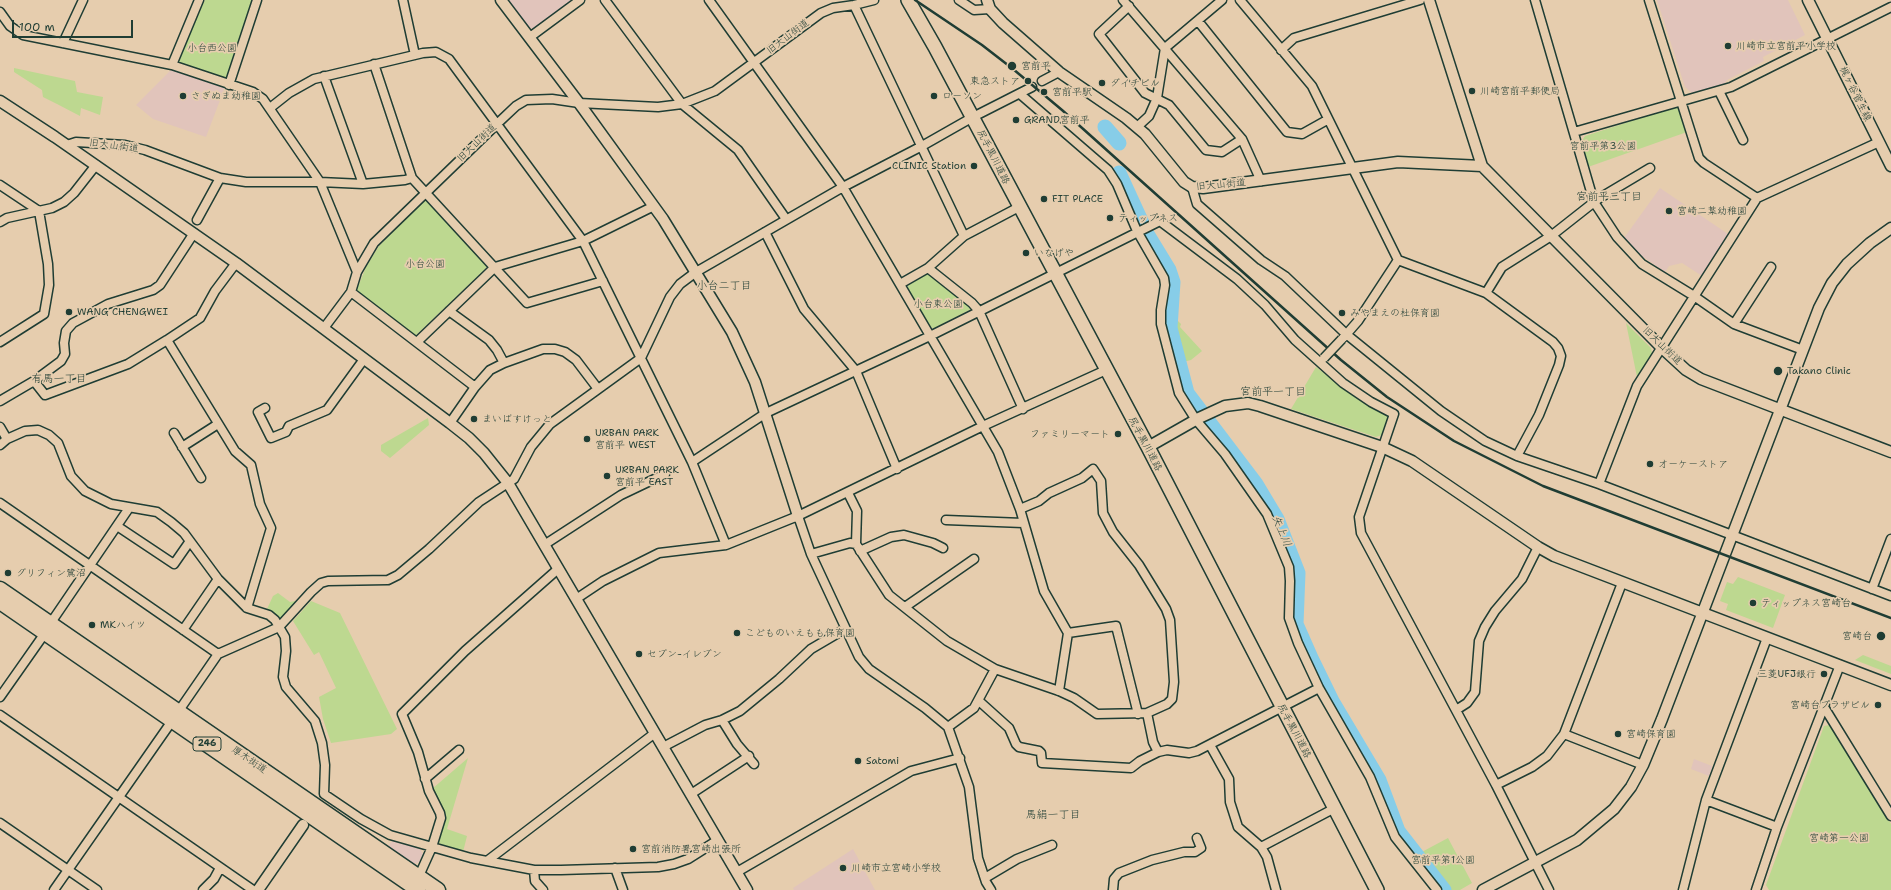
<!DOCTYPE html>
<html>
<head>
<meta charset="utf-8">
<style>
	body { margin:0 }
	#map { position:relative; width:1891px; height:890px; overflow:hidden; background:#e6cdae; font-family:"Shantell Sans",sans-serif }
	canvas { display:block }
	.scale { position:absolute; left:12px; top:20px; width:121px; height:18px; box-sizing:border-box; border:2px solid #1f3d34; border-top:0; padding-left:5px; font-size:12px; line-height:14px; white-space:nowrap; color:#1f3d34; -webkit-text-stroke:3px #e6cdae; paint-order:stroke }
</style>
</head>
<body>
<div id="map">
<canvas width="1891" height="890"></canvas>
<div class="scale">100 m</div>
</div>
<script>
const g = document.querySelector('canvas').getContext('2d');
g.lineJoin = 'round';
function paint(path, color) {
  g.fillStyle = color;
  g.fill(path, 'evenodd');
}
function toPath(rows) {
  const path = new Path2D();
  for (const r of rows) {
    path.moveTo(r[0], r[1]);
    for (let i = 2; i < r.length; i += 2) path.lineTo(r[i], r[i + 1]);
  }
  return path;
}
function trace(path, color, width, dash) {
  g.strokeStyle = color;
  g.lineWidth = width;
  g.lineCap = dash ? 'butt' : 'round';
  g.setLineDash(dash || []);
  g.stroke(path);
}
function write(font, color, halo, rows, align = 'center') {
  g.font = font + ' "Shantell Sans","Klee One",sans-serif';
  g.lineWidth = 3.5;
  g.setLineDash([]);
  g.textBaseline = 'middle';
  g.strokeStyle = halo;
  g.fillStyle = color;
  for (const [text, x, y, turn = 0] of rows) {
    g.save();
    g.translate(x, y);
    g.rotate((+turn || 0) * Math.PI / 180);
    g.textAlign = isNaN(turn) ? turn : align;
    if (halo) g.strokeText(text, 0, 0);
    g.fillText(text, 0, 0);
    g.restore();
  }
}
paint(toPath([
	[507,0,571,0,534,29,528,27],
	[1657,0,1788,0,1805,35,1763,57,1764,61,1727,80,1724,84,1692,93,1685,87],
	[171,70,225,87,206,137,153,119,136,105],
	[1660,188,1728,234,1702,276,1682,263,1669,266,1665,272,1642,256,1624,238],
	[1694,759,1712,766,1709,776,1691,769],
	[392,841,420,849,423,854,419,862,414,864,388,846],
	[853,849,875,890,794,890,793,888]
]), '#e1c4bb');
paint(toPath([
	[205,0,254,0,230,76,226,79,180,65,178,59],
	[14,68,75,81,77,92,103,97,100,115,81,108,80,116,57,104,43,97,42,90,14,72],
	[1675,107,1681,110,1687,132,1588,167,1582,141,1585,136],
	[424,201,430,201,486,263,486,268,416,335,412,335,359,295,357,289,366,267,379,246],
	[926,273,933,275,971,305,971,309,934,328,928,327,907,289,909,283],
	[1174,317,1181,324,1180,327,1202,351,1191,360,1183,362,1172,328],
	[1626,323,1651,348,1652,354,1637,377],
	[1316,367,1343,388,1385,412,1388,417,1382,435,1376,437,1291,409],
	[428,418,429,425,390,458,381,451,381,445],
	[1738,577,1785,595,1773,628,1726,610,1728,604,1720,601,1727,582,1733,584],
	[278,593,290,602,295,601,297,603,283,618,277,618,267,609,273,596],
	[311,601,340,613,397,729,391,734,331,743,323,719,319,697,336,688,319,652,314,655,293,621],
	[1863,655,1891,666,1891,674,1855,660],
	[1830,725,1891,824,1891,890,1769,890,1766,885,1824,726],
	[468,758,447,829,467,836,463,852,438,843,436,840,444,816,432,789],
	[1448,838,1472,883,1460,890,1450,890,1418,854]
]), '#bdd890');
trace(toPath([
	[1105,127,1119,143],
	[1119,173,1147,234,1169,270,1173,282,1170,328,1187,393,1256,484,1277,519,1298,573,1296,624,1311,658,1332,701,1379,780,1398,831,1444,890]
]), '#87cde8', 15);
const minor = toPath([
	[403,0,415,55],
	[605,0,682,104,738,150,786,219],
	[709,0,843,187,998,452,1020,509,1044,591,1068,633,1059,691],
	[959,0,974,10,990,9],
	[1123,0,1242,139,1261,181],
	[1240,0,1312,86,1398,260,1486,293,1553,342,1558,348,1561,356,1559,365,1539,415,1517,456],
	[1535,0,1594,202,1617,237,1642,264,1694,296,1734,324,1803,350],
	[1649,0,1699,158,1704,163,1757,198,1879,142],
	[854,5,964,236],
	[1129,6,1099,34,1145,93,1169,105,1206,150,1222,152,1242,139],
	[0,12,10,26,23,35,172,65,253,92,263,99,320,182,357,272],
	[1198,21,1287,132,1302,134,1327,120],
	[530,37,580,0],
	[63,43,83,0],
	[1281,50,1294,38,1420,0],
	[374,64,412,178],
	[172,65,199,0],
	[324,76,363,184],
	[1042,81,1059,72],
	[229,85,257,0],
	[1719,91,1743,140],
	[1020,94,1108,170,1117,184,1137,231,1164,278,1165,285,1161,310,1161,324,1179,393,1196,420,1225,454,1267,514,1289,567,1290,581,1289,618,1298,643,1319,688,1370,777,1395,837,1437,890],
	[270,108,289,93,314,79,423,53,436,52,449,59,583,241,692,462,726,545],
	[1137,127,1149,116,1157,98,1165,48,1222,0],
	[1574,132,1731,87,1891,7],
	[67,145,76,142,125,145,145,150,220,178,246,182,320,182,363,184,405,180,412,178,527,303,603,281],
	[0,185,39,211,48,264,49,285,44,314,0,342],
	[1192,187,1197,204,1261,260,1285,276,1346,334,1441,411,1485,441,1517,456,1599,484,1891,596],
	[197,220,220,178],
	[0,222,7,218,52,208,64,202,74,193,96,165],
	[765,232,804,309,856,371,897,469],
	[928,268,972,303,979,311,1023,409],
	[900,284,928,268,964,236,1019,207],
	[351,292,475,387],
	[1486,293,1502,267,1551,236,1598,199,1650,168],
	[449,311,489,340,497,350,504,363],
	[1734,324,1771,267],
	[324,328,351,292,357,272,374,243,498,123,516,106,526,100,552,99,579,103,658,107,682,104,715,91,821,13,833,8,854,5,874,0],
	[1344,337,1358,321,1398,260],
	[167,340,200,318,215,291,236,263],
	[417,342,495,267,583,241,654,206],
	[34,381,45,395,128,364,167,340,235,451,251,465,260,504,271,528,247,608],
	[0,401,34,381,61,361,65,354,64,343,66,331,73,323,108,304,153,290,160,285,194,233],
	[265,408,258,412,271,438,286,432,289,426,327,410,364,359],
	[450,423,475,387,490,370,504,363,543,349,555,349,565,352,576,360,598,389],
	[0,427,7,439],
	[174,433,201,478],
	[0,445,7,439,25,431,38,430,49,435,58,443,71,476,85,491,111,504,157,512,171,522,184,533,218,579,247,608,269,615,275,620,285,637,286,651,283,677,286,687,315,721,322,743,325,765,324,794,361,819,390,835,471,858,534,870,561,870,658,867,674,864,688,859,718,840],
	[182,447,218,424],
	[692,462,766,413,930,336,1160,221,1237,279,1265,305,1295,340,1343,383,1371,402,1394,414,1359,517,1361,533,1496,785,1549,890],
	[1599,484,1637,386,1757,198],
	[848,493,857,511,856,544,889,595,947,641,995,669,1059,691,1074,698,1097,714,1147,713,1167,704,1172,699,1174,682,1170,620,1166,609,1139,565,1113,532,1103,513,1101,481,1093,469,1082,478,1049,493,1039,501,1020,509],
	[0,503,218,654],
	[798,516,811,554,859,657,869,669,925,708,948,727,969,787,978,858,986,882,991,890],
	[946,520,1023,523],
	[117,526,174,564,190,541],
	[544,545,621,495,665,474],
	[860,551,891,537,904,535,933,543,943,548],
	[811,554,850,543,856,544],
	[1872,589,1891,539],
	[576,599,603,581,659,553,726,545,798,516,983,426,1106,370],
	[905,607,974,559],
	[50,624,129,508],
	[183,630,218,579],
	[1068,633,1116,626,1138,714],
	[0,697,45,633],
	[979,701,1009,728,1016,744,1019,747,1039,751,1041,753,1042,763,1131,768,1140,761,1158,752,1167,750,1189,753,1197,751,1319,688],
	[1824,707,1891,816],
	[1456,710,1467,703,1475,692,1479,641,1485,627,1495,611,1522,579,1538,547],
	[178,712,218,654,279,627,311,592,321,583,328,581,388,580,398,575,429,549,479,502,514,479,531,447,550,424,641,358,670,297,680,284,696,272,843,187,922,146,973,117,1032,87],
	[1147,713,1153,742,1158,752],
	[0,715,253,890],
	[722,720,737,744,754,764],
	[948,727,974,708,995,669],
	[1564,734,1643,765],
	[1210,745,1229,779,1230,802,1238,827,1261,847,1267,857,1276,890],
	[663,747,705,725,722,720,740,711,779,679,811,649,845,629],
	[425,779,459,750],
	[1496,785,1532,767,1547,756,1564,734,1622,583],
	[691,794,749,756],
	[1706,800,1777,827],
	[0,823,97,890],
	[1261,847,1335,808],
	[487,861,655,733],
	[615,868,623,890],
	[534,870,535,881,543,890],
	[737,872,911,771,960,758],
	[419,876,432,847,441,818,440,813,429,791,418,752,402,714,465,651,558,569],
	[985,878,1017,859,1052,845],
	[54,890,172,721],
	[203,890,214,879,220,868],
	[1113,890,1114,879,1119,873,1152,860,1184,852,1195,852,1201,848,1197,838],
	[1683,890,1706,800,1767,638],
	[1756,890,1777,827,1840,665]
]);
const tertiary = toPath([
	[501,0,579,103,663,219,732,332,755,382,798,516],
	[987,0,990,9,1003,23,1059,72,1126,118,1145,134,1184,182,1192,187,1203,188,1398,162,1482,166],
	[1429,0,1482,166,1662,348,1686,370,1701,379,1891,452],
	[1808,0,1891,166],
	[0,101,55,137,236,263,450,423,469,438,484,453,508,483,747,890],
	[1148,447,1199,418,1225,406,1248,403,1260,406,1382,447,1412,461,1538,547,1554,556,1891,685],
	[258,890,303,825],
	[1483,890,1577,840,1614,809,1631,787,1643,765,1662,719,1819,308,1832,283,1847,264,1870,243,1891,228]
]);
const primary = toPath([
	[908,0,935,47,1148,447,1377,890]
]);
const trunk = toPath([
	[0,589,438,890],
	[0,602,418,890]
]);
trace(minor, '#1f3d34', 11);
trace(tertiary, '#1f3d34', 13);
trace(primary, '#1f3d34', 16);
trace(trunk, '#1f3d34', 17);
trace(minor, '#e6cdae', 8);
trace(tertiary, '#e6cdae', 10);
trace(primary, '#e6cdae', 13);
trace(trunk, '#e6cdae', 14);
trace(toPath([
	[915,0,982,45,1013,69,1062,110,1341,360,1387,397,1454,441,1543,486,1891,618]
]), '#1f3d34', 2.5);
const minorBridge = toPath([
	[1324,358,1342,339]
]);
trace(minorBridge, '#1f3d34', 11, []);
trace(minorBridge, '#e6cdae', 8);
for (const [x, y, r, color] of [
	[1728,46,4,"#1f3d34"],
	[1012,66,5,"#1f3d34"],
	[1028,81,4,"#1f3d34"],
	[1102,83,4,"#1f3d34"],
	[1472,91,4,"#1f3d34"],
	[1044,92,4,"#1f3d34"],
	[183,96,4,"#1f3d34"],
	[934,96,4,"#1f3d34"],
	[1016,120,4,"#1f3d34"],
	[974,166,4,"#1f3d34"],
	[1044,199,4,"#1f3d34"],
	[1669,211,4,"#1f3d34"],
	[1110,218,4,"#1f3d34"],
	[1026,253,4,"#1f3d34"],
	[69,312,4,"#1f3d34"],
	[1342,313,4,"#1f3d34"],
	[1778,371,5,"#1f3d34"],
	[474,419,4,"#1f3d34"],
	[1118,434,4,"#1f3d34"],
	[587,439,4,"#1f3d34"],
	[1650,464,4,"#1f3d34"],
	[607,476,4,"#1f3d34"],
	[8,573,4,"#1f3d34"],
	[1753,603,4,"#1f3d34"],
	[92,625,4,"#1f3d34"],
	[737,633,4,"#1f3d34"],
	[1881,636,5,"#1f3d34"],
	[639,654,4,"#1f3d34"],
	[1824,674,4,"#1f3d34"],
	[1878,705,4,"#1f3d34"],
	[1618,734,4,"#1f3d34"],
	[858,761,4,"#1f3d34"],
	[633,849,4,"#1f3d34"],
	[843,868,4,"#1f3d34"]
]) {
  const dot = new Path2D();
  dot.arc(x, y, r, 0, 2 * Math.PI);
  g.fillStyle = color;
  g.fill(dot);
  trace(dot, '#e6cdae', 1.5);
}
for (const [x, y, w] of [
	[207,744,28]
]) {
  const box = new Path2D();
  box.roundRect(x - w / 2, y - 7, w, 14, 3);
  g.fillStyle = '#e6cdae';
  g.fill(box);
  trace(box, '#1f3d34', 1);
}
write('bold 9px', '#1f3d34', null, [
	["246",207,744]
]);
write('10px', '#1f3d34', '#e6cdae', [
	["旧大山街道",788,37,-37],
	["梶ヶ谷菅生線",1855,94,64],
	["旧大山街道",477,143,-44],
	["旧大山街道",114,146,7],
	["尻手黒川道路",993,157,63],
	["旧大山街道",1221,185,-5],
	["旧大山街道",1662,346,44],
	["尻手黒川道路",1145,444,62],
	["尻手黒川道路",1294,731,62],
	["厚木街道",249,760,34]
]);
write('10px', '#1f3d34', '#e6cdae', [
	["川崎市立宮前平小学校",1736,46],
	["宮前平",1021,66],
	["東急ストア",1020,81,"right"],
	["ダイチビル",1110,83],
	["川崎宮前平郵便局",1480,91],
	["宮前平駅",1052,92],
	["さぎぬま幼稚園",191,96],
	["ローソン",942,96],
	["GRAND宮前平",1024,120],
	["CLINIC Station",966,166,"right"],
	["FIT PLACE",1052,199],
	["宮崎二葉幼稚園",1677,211],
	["ティップネス",1118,218],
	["いなげや",1034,253],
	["WANG CHENGWEI",77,312],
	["みやまえの杜保育園",1350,313],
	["Takano Clinic",1787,371],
	["まいばすけっと",482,419],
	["URBAN PARK",595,433],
	["宮前平 WEST",595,445],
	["ファミリーマート",1110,434,"right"],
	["オーケーストア",1658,464],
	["URBAN PARK",615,470],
	["宮前平 EAST",615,482],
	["グリフィン鷺沼",16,573],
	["ティップネス宮崎台",1761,603],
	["MKハイツ",100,625],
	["こどものいえもも保育園",745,633],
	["宮崎台",1872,636,"right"],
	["セブン-イレブン",647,654],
	["三菱UFJ銀行",1816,674,"right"],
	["宮崎台プラザビル",1870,705,"right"],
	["宮崎保育園",1626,734],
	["Satomi",866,761],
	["宮前消防署宮崎出張所",641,849],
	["川崎市立宮崎小学校",851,868]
], 'left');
write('10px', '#274539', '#e6cdae', [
	["小台西公園",212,48],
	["宮前平第3公園",1603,146],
	["小台公園",425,264],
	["小台東公園",938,304],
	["宮崎第一公園",1839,838],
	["宮前平第1公園",1443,860]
]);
write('11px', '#1f3d34', '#e6cdae', [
	["宮前平三丁目",1609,197],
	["小台二丁目",724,286],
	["有馬一丁目",59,379],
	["宮前平一丁目",1273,392],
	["馬絹一丁目",1053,815]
]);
write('italic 11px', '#24443d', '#e6cdae', [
	["矢上川",1281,531,67]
]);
</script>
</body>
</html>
